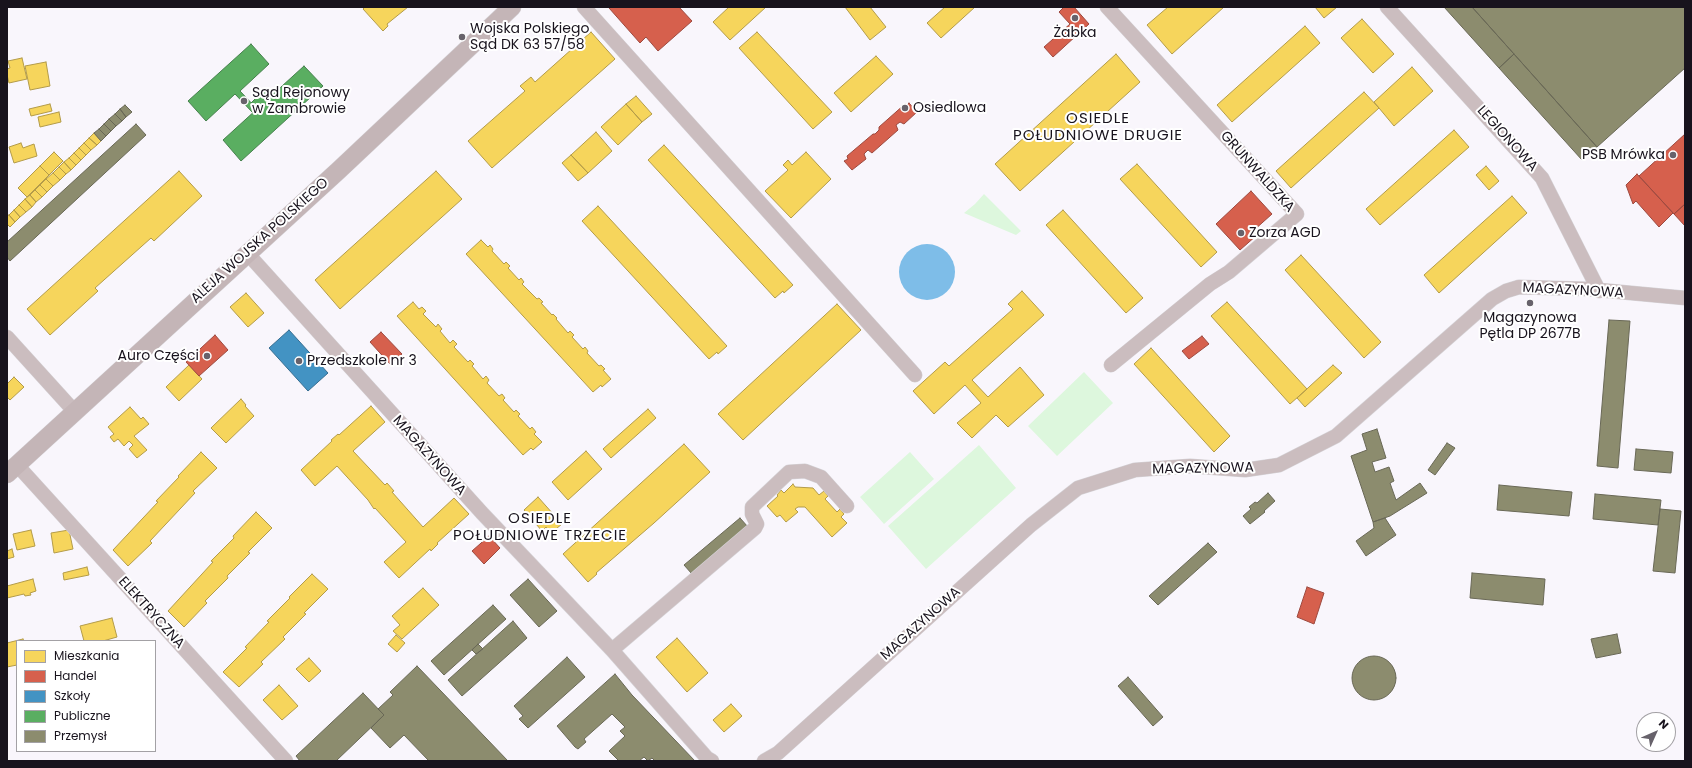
<!DOCTYPE html>
<html>
<head>
<meta charset="utf-8">
<style>
	body { margin:0 }
	#map { position:relative; width:1692px; height:768px; overflow:hidden; background:#f9f6fc; font-family:Poppins,sans-serif }
	canvas { display:block }
	.frame { position:absolute; inset:0; border:8px solid #18131d; pointer-events:none }
	.legend { position:absolute; left:16px; top:640px; width:140px; height:112px; box-sizing:border-box; background:#fff; border:1px solid #a3a1a5; margin:0; padding:5px 7px; list-style:none; font-size:12px; color:#18131d }
	.legend li { display:flex; align-items:center; gap:8px; height:20px }
	.legend b { width:20px; border:1px solid #a3a1a5 }
	.north { position:absolute; left:1636px; top:712px; width:40px; height:40px; box-sizing:border-box; background:#fff; border:1px solid #a3a1a5; border-radius:50%; rotate:45deg; font-size:11px; font-weight:700; line-height:16px; text-align:center; color:#18131d }
	.north::after { content:''; display:block; margin:auto; width:14px; height:18px; background:#67626b; clip-path:polygon(50% 0,100% 100%,50% 72%,0 100%) }
</style>
</head>
<body>
<div id="map">
<canvas width="1692" height="768"></canvas>
<div class="frame"></div>
<ul class="legend">
<li><b style="height:11px;background:#f6d55c"></b>Mieszkania</li>
<li><b style="height:11px;background:#d6604d"></b>Handel</li>
<li><b style="height:11px;background:#4393c3"></b>Szkoły</li>
<li><b style="height:11px;background:#5aae61"></b>Publiczne</li>
<li><b style="height:11px;background:#8c8c6e"></b>Przemysł</li>
</ul>
<div class="north">N</div>
</div>
<script>
const g = document.querySelector('canvas').getContext('2d');
g.lineJoin = 'round';
function paint(path, color) {
  g.fillStyle = color;
  g.fill(path, 'evenodd');
}
function toPath(rows) {
  const path = new Path2D();
  for (const r of rows) {
    if (r.length === 3) {
      path.moveTo(r[0] + r[2], r[1]);
      path.arc(r[0], r[1], r[2], 0, 2 * Math.PI);
      continue;
    }
    path.moveTo(r[0], r[1]);
    for (let i = 2; i < r.length; i += 2) path.lineTo(r[i], r[i + 1]);
  }
  return path;
}
function trace(path, color, width, dash) {
  g.strokeStyle = color;
  g.lineWidth = width;
  g.lineCap = dash ? 'butt' : 'round';
  g.setLineDash(dash || []);
  g.stroke(path);
}
function write(font, color, halo, rows, align = 'center') {
  g.font = font + ' Poppins,sans-serif';
  g.lineWidth = 4;
  g.setLineDash([]);
  g.textBaseline = 'middle';
  g.strokeStyle = halo;
  g.fillStyle = color;
  for (const [text, x, y, turn = 0] of rows) {
    g.save();
    g.translate(x, y);
    g.rotate((+turn || 0) * Math.PI / 180);
    g.textAlign = isNaN(turn) ? turn : align;
    if (halo) g.strokeText(text, 0, 0);
    g.fillText(text, 0, 0);
    g.restore();
  }
}
paint(toPath([
	[984,194,1021,231,1016,235,964,213,975,204],
	[1084,372,1113,403,1057,456,1028,426],
	[979,445,1016,488,926,569,888,526],
	[910,452,934,479,884,524,860,497]
]), '#ddf7dd');
paint(toPath([
	[927,272,28]
]), '#7ebde8');
const homes = toPath([
	[365,7,408,7,387,24,388,26,383,31,363,9,365,7],
	[729,7,766,7,730,40,713,22,729,7],
	[845,7,870,7,886,27,870,40,845,7],
	[945,7,975,7,941,38,927,23,945,7],
	[1168,7,1224,7,1172,54,1147,25,1168,7],
	[1315,7,1337,7,1324,18,1315,7],
	[1362,19,1394,54,1373,73,1341,38,1362,19],
	[1305,26,1320,43,1232,122,1217,105,1305,26],
	[591,32,615,59,492,168,468,141,525,91,520,86,531,77,535,82,591,32],
	[757,32,832,112,813,129,739,48,757,32],
	[1116,54,1140,82,1020,191,995,164,1116,54],
	[876,56,893,74,851,112,834,93,876,56],
	[22,58,27,79,9,83,7,75,7,69,10,68,8,61,22,58],
	[46,62,50,86,30,90,25,66,46,62],
	[1412,67,1433,91,1394,126,1374,102,1412,67],
	[1364,92,1379,108,1291,188,1276,171,1364,92],
	[636,96,652,114,642,122,626,104,636,96],
	[50,104,52,111,31,116,29,109,50,104],
	[626,104,642,122,618,145,601,127,626,104],
	[59,112,61,122,40,127,38,117,59,112],
	[1454,130,1469,147,1380,225,1366,209,1454,130],
	[596,132,612,151,588,173,571,155,596,132],
	[94,133,101,141,97,145,89,138,94,133],
	[89,138,97,145,91,150,84,143,89,138],
	[21,143,23,148,34,144,37,156,14,163,9,147,21,143],
	[84,143,91,150,86,155,79,148,84,143],
	[664,145,793,285,784,293,783,291,775,298,648,160,664,145],
	[79,148,86,155,81,160,74,153,79,148],
	[54,152,63,161,49,175,40,166,54,152],
	[806,152,831,179,791,218,765,191,788,170,783,165,788,160,792,165,806,152],
	[74,153,81,160,76,165,69,158,74,153],
	[571,155,588,173,578,181,562,163,571,155],
	[69,158,76,165,71,170,64,162,69,158],
	[64,162,71,170,66,174,59,167,64,162],
	[1137,164,1217,252,1201,267,1120,179,1137,164],
	[40,166,49,175,27,197,18,188,40,166],
	[1486,166,1499,181,1489,190,1476,175,1486,166],
	[59,167,66,174,60,180,53,173,59,167],
	[179,171,202,196,154,241,151,238,95,288,98,291,50,335,27,309,179,171],
	[436,171,462,199,340,309,315,280,436,171],
	[53,173,60,180,53,186,46,179,53,173],
	[46,179,53,186,47,192,40,185,46,179],
	[40,185,47,192,42,197,35,190,40,185],
	[35,190,42,197,36,202,30,195,35,190],
	[30,195,36,202,32,207,25,199,30,195],
	[1512,196,1527,213,1439,293,1424,275,1512,196],
	[25,199,32,207,26,212,19,205,25,199],
	[19,205,26,212,20,217,14,210,19,205],
	[598,206,727,346,718,354,717,352,709,359,582,221,598,206],
	[14,210,20,217,15,222,9,215,14,210],
	[1063,210,1143,298,1126,313,1046,225,1063,210],
	[9,215,15,222,10,227,7,224,7,216,9,215],
	[481,240,488,247,490,245,493,249,492,251,504,264,506,262,510,266,508,268,519,280,521,278,524,282,522,284,537,299,539,298,543,302,541,303,552,315,553,314,557,318,556,319,568,333,570,331,574,335,572,337,583,349,585,347,588,351,587,353,599,366,601,365,605,369,603,370,611,379,602,387,601,385,593,392,466,254,481,240],
	[1301,255,1381,342,1364,358,1285,270,1301,255],
	[1022,291,1044,315,972,380,988,397,1020,367,1044,395,1008,427,996,415,972,438,957,423,981,403,965,385,934,414,913,391,945,362,949,366,1013,309,1008,304,1022,291],
	[246,293,264,313,248,327,230,307,246,293],
	[413,302,419,309,422,307,426,311,423,314,436,327,438,324,442,329,440,331,450,343,453,340,457,344,454,347,468,362,470,360,474,364,472,366,483,379,486,376,489,380,487,383,499,396,502,394,505,398,503,400,514,412,516,410,520,414,518,416,530,429,532,427,536,432,534,434,542,442,533,450,531,448,523,455,397,316,413,302],
	[1227,302,1307,389,1290,404,1211,316,1227,302],
	[837,304,861,330,743,440,718,414,837,304],
	[1151,348,1230,436,1214,452,1134,364,1151,348],
	[189,365,202,379,179,401,166,387,189,365],
	[1333,365,1342,373,1305,407,1297,398,1333,365],
	[14,377,24,387,10,400,7,397,7,384,14,377],
	[241,399,246,405,245,406,254,416,226,443,211,428,241,399],
	[371,406,385,422,353,451,385,485,387,483,394,491,392,492,423,527,454,498,469,514,437,543,438,544,431,551,430,549,399,578,384,562,406,542,375,508,374,509,368,500,337,466,315,486,301,470,332,441,331,440,338,434,339,435,371,406],
	[130,407,141,419,143,417,149,424,134,436,147,450,137,458,129,449,133,445,129,441,124,446,118,439,114,442,110,437,114,434,108,427,130,407],
	[648,409,656,418,611,458,603,449,648,409],
	[684,444,710,472,654,523,596,573,597,574,588,582,563,554,684,444],
	[586,451,602,469,568,500,552,482,586,451],
	[201,452,217,468,193,491,195,493,150,541,152,543,128,566,113,550,158,502,156,501,179,477,178,476,201,452],
	[793,484,795,487,813,488,819,495,824,491,828,496,825,499,837,512,840,509,844,514,841,517,847,523,832,537,805,507,798,507,795,509,798,512,786,522,780,515,777,517,767,506,778,496,777,495,781,490,784,493,793,484],
	[538,497,562,524,551,533,546,527,542,531,524,510,538,497],
	[256,512,272,528,248,552,250,553,227,576,228,578,205,601,207,603,184,627,168,611,213,562,211,561,234,538,233,536,256,512],
	[31,530,35,546,17,550,13,534,31,530],
	[69,530,73,549,54,553,51,533,69,530],
	[12,549,14,557,7,559,7,551,12,549],
	[87,567,89,575,64,580,63,573,87,567],
	[312,574,328,589,304,613,306,614,283,637,285,639,261,662,263,664,239,687,223,672,247,648,245,647,269,622,267,621,290,598,289,597,312,574],
	[33,579,36,591,30,593,31,595,25,596,24,594,7,598,7,586,33,579],
	[423,588,439,605,402,639,393,631,400,625,392,616,423,588],
	[112,618,117,637,103,641,84,641,80,626,112,618],
	[396,635,405,643,397,652,388,644,396,635],
	[677,638,708,673,687,692,656,657,677,638],
	[23,639,24,641,17,641,17,665,7,667,7,643,23,639],
	[309,658,321,671,309,682,296,669,309,658],
	[279,685,298,706,282,720,263,700,279,685],
	[731,704,742,716,724,732,713,720,731,704]
]);
paint(homes, '#f6d55c');
trace(homes, '#b39b49', 1);
const shops = toPath([
	[611,7,679,7,692,21,658,51,646,37,640,43,609,8,611,7],
	[1064,7,1074,7,1089,24,1053,57,1044,47,1070,24,1059,12,1064,7],
	[909,103,917,112,904,124,900,122,896,125,898,130,872,153,868,150,864,154,866,159,852,170,844,161,848,159,847,156,873,134,875,134,879,130,879,127,905,104,907,105,909,103],
	[1685,134,1685,204,1674,214,1639,176,1685,134],
	[1637,174,1673,213,1659,227,1636,201,1633,204,1626,185,1637,174],
	[1251,191,1272,214,1253,231,1257,235,1240,250,1216,224,1251,191],
	[1685,204,1685,226,1674,214,1685,204],
	[381,332,402,354,390,364,370,342,381,332],
	[215,335,228,350,199,376,186,362,215,335],
	[1202,336,1209,344,1189,359,1182,351,1202,336],
	[489,536,500,548,484,564,472,551,489,536],
	[1307,587,1324,593,1314,624,1297,617,1307,587]
]);
paint(shops, '#d6604d');
trace(shops, '#9d493f', 1);
const schools = toPath([
	[289,330,328,373,308,391,269,348,289,330]
]);
paint(schools, '#4393c3');
trace(schools, '#366d91', 1);
const public = toPath([
	[251,44,269,64,240,91,257,109,253,113,235,94,206,121,188,101,251,44],
	[304,66,323,86,241,161,223,140,257,109,251,103,264,90,270,97,304,66]
]);
paint(public, '#5aae61');
trace(public, '#46804d', 1);
const industry = toPath([
	[1444,7,1472,7,1514,54,1499,68,1444,7],
	[1472,7,1685,7,1685,68,1597,147,1472,7],
	[1514,54,1597,147,1582,160,1499,68,1514,54],
	[125,105,132,112,126,117,120,109,125,105],
	[120,109,126,117,122,121,115,114,120,109],
	[115,114,122,121,116,126,109,119,115,114],
	[109,119,116,126,111,131,104,124,109,119],
	[104,124,111,131,106,136,99,129,104,124],
	[136,124,146,135,10,261,7,257,7,242,136,124],
	[99,129,106,136,101,141,94,133,99,129],
	[1609,320,1630,321,1618,468,1597,466,1609,320],
	[1377,429,1386,458,1372,462,1375,472,1389,467,1394,481,1390,483,1396,500,1420,483,1427,493,1390,516,1373,522,1351,456,1367,450,1362,434,1377,429],
	[1447,443,1455,448,1435,475,1428,470,1447,443],
	[1636,449,1673,452,1671,473,1634,470,1636,449],
	[1499,485,1572,492,1569,516,1497,510,1499,485],
	[1268,493,1275,501,1264,511,1265,512,1250,524,1243,516,1251,509,1249,507,1255,502,1257,503,1268,493],
	[1595,494,1661,500,1658,525,1593,519,1595,494],
	[1660,509,1681,511,1675,573,1653,571,1660,509],
	[740,518,748,527,692,574,684,565,740,518],
	[1385,518,1396,535,1366,556,1356,541,1374,528,1373,522,1385,518],
	[1208,543,1217,552,1158,605,1149,596,1208,543],
	[1472,573,1545,579,1543,605,1470,598,1472,573],
	[528,579,557,611,539,627,510,595,528,579],
	[493,605,506,619,444,675,431,661,493,605],
	[513,621,527,638,462,696,448,680,513,621],
	[1617,634,1621,653,1596,658,1591,639,1617,634],
	[478,644,483,649,476,654,472,650,478,644],
	[1374,678,22],
	[567,657,585,677,528,728,519,719,523,716,514,706,567,657],
	[417,666,508,761,429,761,404,735,390,748,371,728,384,715,378,709,393,695,390,692,417,666],
	[615,674,632,695,695,761,655,761,652,758,648,761,644,757,639,761,619,761,609,751,625,736,620,731,625,727,612,714,584,739,586,742,578,749,575,747,557,726,615,674],
	[1128,677,1163,717,1153,726,1118,686,1128,677],
	[363,693,384,715,336,761,300,761,296,756,363,693]
]);
paint(industry, '#8c8c6e');
trace(industry, '#696856', 1);
const minor = toPath([
	[584,7,915,375],
	[1107,7,1297,214,1229,272,1210,284,1111,365],
	[1387,7,1542,178,1599,291],
	[247,253,482,513,612,650,707,758,712,761],
	[7,337,75,412],
	[17,465,286,761],
	[612,650,755,528,757,524,752,514,752,507,789,472,805,471,821,477,847,506],
	[764,761,778,753,1031,525,1078,488,1135,470,1190,466,1245,470,1279,465,1336,436,1492,299,1506,291,1519,287,1588,289,1685,298]
]);
const major = toPath([
	[7,474,339,170,512,7]
]);
trace(minor, '#d5d3d7', 15);
trace(major, '#d5d3d7', 19);
trace(minor, '#cbbdbf', 14);
trace(major, '#c4b5b7', 18);
for (const [x, y, r, color] of [
	[1075,18,4,"#67626b"],
	[462,37,4,"#67626b"],
	[244,101,4,"#67626b"],
	[905,108,4,"#67626b"],
	[1673,155,4,"#67626b"],
	[1241,233,4,"#67626b"],
	[1530,303,4,"#67626b"],
	[207,356,4,"#67626b"],
	[299,361,4,"#67626b"]
]) {
  const dot = new Path2D();
  dot.arc(x, y, r, 0, 2 * Math.PI);
  g.fillStyle = color;
  g.fill(dot);
  trace(dot, '#fff', 1.5);
}
write('14px', '#18131d', '#fff', [
	["Wojska Polskiego",470,29],
	["Sąd DK 63 57/58",470,45],
	["Żabka",1075,33,"center"],
	["Sąd Rejonowy",252,93],
	["w Zambrowie",252,109],
	["Osiedlowa",913,108],
	["PSB Mrówka",1665,155,"right"],
	["Zorza AGD",1249,233],
	["Magazynowa",1530,318,"center"],
	["Pętla DP 2677B",1530,334,"center"],
	["Auro Części",199,356,"right"],
	["Przedszkole nr 3",307,361]
], 'left');
write('14px', '#18131d', '#fff', [
	["LEGIONOWA",1507,139,48],
	["GRUNWALDZKA",1257,172,48],
	["ALEJA WOJSKA POLSKIEGO",260,241,-42],
	["MAGAZYNOWA",1573,291,3],
	["MAGAZYNOWA",429,456,48],
	["MAGAZYNOWA",1203,469,-1],
	["ELEKTRYCZNA",151,613,48],
	["MAGAZYNOWA",921,624,-42]
]);
g.letterSpacing = '1px';
write('15px', '#18131d', '#fff', [
	["OSIEDLE",1098,119],
	["POŁUDNIOWE DRUGIE",1098,136],
	["OSIEDLE",540,519],
	["POŁUDNIOWE TRZECIE",540,536]
]);
g.letterSpacing = '0px';
</script>
</body>
</html>
